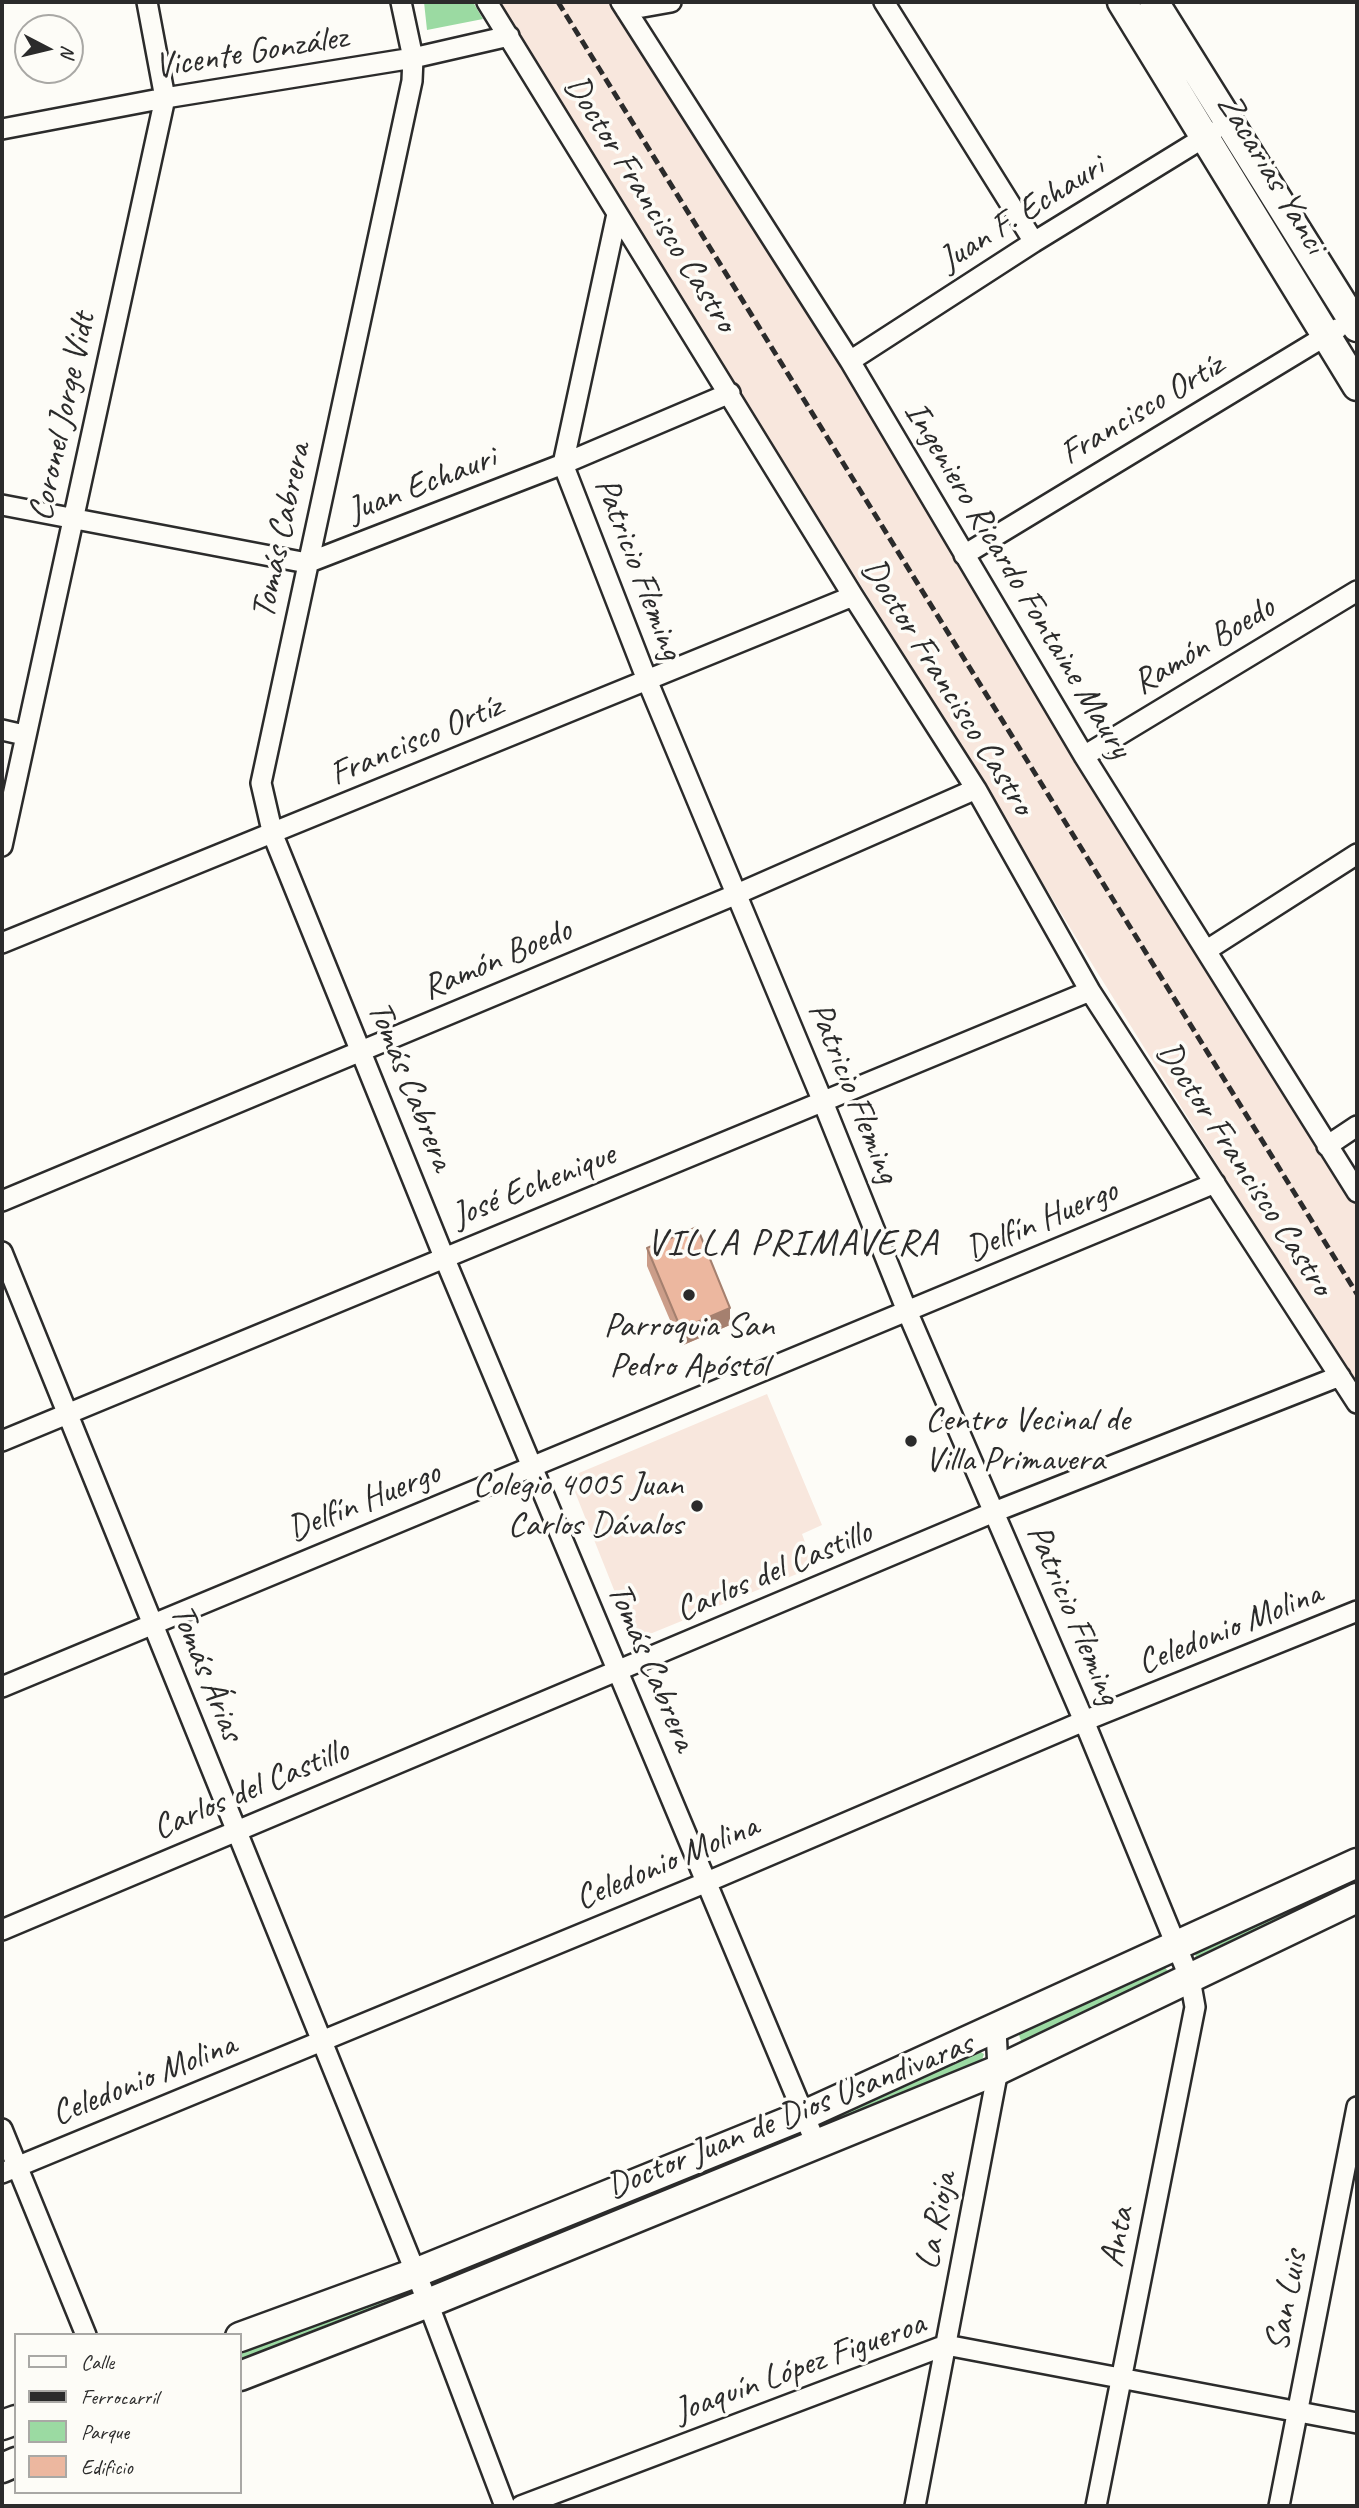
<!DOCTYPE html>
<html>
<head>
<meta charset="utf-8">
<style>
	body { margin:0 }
	#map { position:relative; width:1359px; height:2508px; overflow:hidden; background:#fdfcf7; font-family:Caveat,sans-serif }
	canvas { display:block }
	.frame { position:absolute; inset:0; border:4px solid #2b2b2b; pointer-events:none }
	.legend { position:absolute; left:14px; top:2333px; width:228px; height:161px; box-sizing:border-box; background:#fdfcf7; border:2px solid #a9a8a5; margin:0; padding:9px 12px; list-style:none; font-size:21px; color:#2b2b2b }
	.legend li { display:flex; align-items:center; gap:14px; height:35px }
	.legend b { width:35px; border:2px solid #a9a8a5 }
	.north { position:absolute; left:14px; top:14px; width:70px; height:70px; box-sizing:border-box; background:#fdfcf7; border:2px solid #a9a8a5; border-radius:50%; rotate:97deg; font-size:19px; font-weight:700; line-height:28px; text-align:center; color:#2b2b2b }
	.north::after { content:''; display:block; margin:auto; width:24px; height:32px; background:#2b2b2b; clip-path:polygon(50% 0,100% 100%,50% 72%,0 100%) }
</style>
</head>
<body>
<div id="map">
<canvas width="1359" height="2508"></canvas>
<div class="frame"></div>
<ul class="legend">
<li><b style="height:9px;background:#fdfcf7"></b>Calle</li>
<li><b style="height:9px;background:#2b2b2b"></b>Ferrocarril</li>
<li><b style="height:19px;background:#9bdaa2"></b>Parque</li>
<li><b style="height:19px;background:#ecb79f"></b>Edificio</li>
</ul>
<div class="north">N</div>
</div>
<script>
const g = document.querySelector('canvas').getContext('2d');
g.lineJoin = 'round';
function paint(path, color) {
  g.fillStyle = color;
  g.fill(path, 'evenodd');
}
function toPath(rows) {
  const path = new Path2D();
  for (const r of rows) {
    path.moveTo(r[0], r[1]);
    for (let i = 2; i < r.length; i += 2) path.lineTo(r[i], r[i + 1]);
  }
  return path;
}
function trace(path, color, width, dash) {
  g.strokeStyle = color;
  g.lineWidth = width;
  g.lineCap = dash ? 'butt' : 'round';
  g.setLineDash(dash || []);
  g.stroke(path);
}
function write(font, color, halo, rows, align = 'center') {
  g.font = font + ' Caveat,sans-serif';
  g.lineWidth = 7;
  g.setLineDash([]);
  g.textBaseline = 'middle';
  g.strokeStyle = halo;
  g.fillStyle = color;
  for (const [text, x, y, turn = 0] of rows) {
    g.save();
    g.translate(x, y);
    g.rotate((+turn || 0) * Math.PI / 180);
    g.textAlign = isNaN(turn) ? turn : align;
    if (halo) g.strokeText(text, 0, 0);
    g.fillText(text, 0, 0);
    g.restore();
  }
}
paint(toPath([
	[494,2,627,2,1357,1185,1357,1389,1094,967,887,627],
	[767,1394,822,1525,802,1534,814,1567,640,1638,632,1635,573,1487,579,1473]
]), '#f8e7dd');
paint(toPath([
	[424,2,473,2,483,19,427,30],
	[1357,1876,1357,1890,1199,1962,1195,1959,1196,1952],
	[1164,1966,1170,1974,1026,2042,1021,2041,1019,2035,1024,2029],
	[977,2050,984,2054,981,2063,827,2127,827,2120],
	[790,2137,793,2140,445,2284,443,2281,443,2276],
	[409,2289,414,2295,240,2364,240,2352]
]), '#9bdaa2');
const street = toPath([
	[401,2,413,58,412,81,261,783,273,835,444,1257,817,2146],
	[487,2,853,596,976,789,1090,991,1357,1403],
	[621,2,850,361,1084,756,1357,1192],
	[884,2,1034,242],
	[626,10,671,2],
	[2,129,165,98,413,58,509,36],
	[617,214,563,464,647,680,823,1102,907,1311,1084,1721,1190,1979,1195,2007,1096,2506],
	[850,361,1034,242,1213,132],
	[2,505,307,563,563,464,730,393],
	[964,555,1337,329],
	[2,730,24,735],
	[1084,756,1357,591],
	[2,846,165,98,147,2],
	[2,943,853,596],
	[1207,950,1357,854],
	[1327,1146,1357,1126],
	[2,1201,737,894,976,789],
	[2,1252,428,2303,505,2506],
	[2,1441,1090,991],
	[2,1687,1215,1183],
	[2,1930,994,1512,1340,1376],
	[2,2129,86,2335],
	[2,2173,707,1882,1084,1721,1357,1611],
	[521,2506,946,2345,1357,2423],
	[915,2506,998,2070,996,2029],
	[1279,2506,1357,2107]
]);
const secondary = toPath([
	[1122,2,1357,386],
	[1154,2,1357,327],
	[240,2337,415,2273,804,2115,1357,1863],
	[240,2376,428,2303,998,2070,1357,1898],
	[2,2425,16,2420],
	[2,2468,16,2462]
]);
trace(street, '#2b2b2b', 24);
trace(secondary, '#2b2b2b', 33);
trace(street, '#fdfcf7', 19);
trace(secondary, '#fdfcf7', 28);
trace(toPath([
	[558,2,1357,1294]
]), '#2b2b2b', 5, [10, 5]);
paint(toPath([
	[647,1248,730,1325,681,1346,647,1266]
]), '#cb9d89');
paint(toPath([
	[730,1308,730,1325,681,1346,681,1329]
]), '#a5806f');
const building = toPath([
	[697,1227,730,1308,681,1329,647,1248,697,1227]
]);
paint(building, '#ecb79f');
trace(building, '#a5806f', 2);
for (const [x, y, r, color] of [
	[689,1295,7,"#2b2b2b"],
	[911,1441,7,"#2b2b2b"],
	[697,1506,7,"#2b2b2b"]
]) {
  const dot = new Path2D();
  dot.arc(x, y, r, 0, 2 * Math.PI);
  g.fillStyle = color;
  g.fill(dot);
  trace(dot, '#fdfcf7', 2.5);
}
write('35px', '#2b2b2b', '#fdfcf7', [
	["Vicente González",251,53,-9],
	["Zacarias Yanci",1271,174,59],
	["Doctor Francisco Castro",650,204,58],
	["Juan F. Echauri",1022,214,-32],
	["Francisco Ortíz",1142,410,-31],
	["Coronel Jorge Vidt",63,417,-78],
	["Juan Echauri",422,485,-21],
	["Tomás Cabrera",282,531,-78],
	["Patricio Fleming",638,569,69],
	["Ingeniero Ricardo Fontaine Maury",1017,580,59],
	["Ramón Boedo",1204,646,-31],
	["Doctor Francisco Castro",947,687,58],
	["Francisco Ortíz",416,741,-23],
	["Ramón Boedo",497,960,-23],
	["Tomás Cabrera",410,1086,68],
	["Patricio Fleming",853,1093,68],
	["Doctor Francisco Castro",1244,1169,57],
	["José Echenique",534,1186,-22],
	["Delfín Huergo",1042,1221,-23],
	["Delfín Huergo",364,1502,-22],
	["Carlos del Castillo",774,1572,-23],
	["Patricio Fleming",1073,1615,67],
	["Celedonio Molina",1230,1629,-22],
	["Tomás Cabrera",651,1667,67],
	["Tomás Árias",206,1673,68],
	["Carlos del Castillo",251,1790,-23],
	["Celedonio Molina",667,1863,-23],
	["Celedonio Molina",144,2080,-22],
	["Doctor Juan de Dios Usandivaras",790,2116,-22],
	["La Rioja",937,2221,-79],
	["Anta",1118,2237,-79],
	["San Luis",1287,2301,-79],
	["Joaquín López Figueroa",800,2368,-20]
]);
write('35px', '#2b2b2b', '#fdfcf7', [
	["Parroquia San",689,1327],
	["Pedro Apóstol",689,1367],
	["Centro Vecinal de",925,1421,"left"],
	["Villa Primavera",925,1461,"left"],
	["Colegio 4005 Juan",683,1486,"right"],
	["Carlos Dávalos",683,1526,"right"]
]);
g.letterSpacing = '2px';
write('37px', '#2b2b2b', '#fdfcf7', [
	["VILLA PRIMAVERA",793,1244]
]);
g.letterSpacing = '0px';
</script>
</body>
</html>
